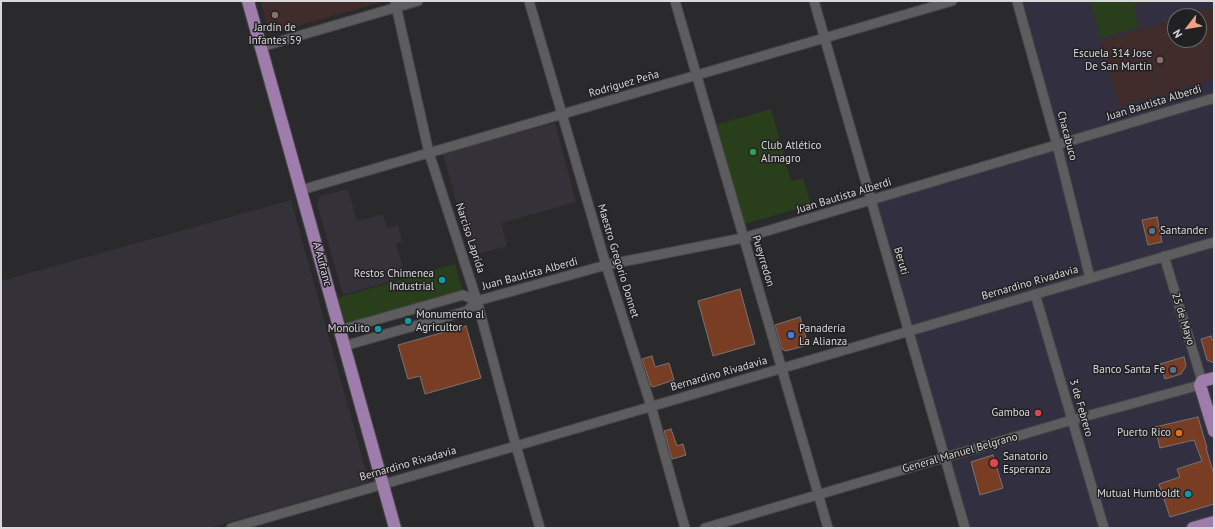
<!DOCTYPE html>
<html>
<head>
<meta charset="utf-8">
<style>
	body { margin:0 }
	#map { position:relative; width:1215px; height:529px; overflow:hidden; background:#2a292c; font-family:"PT Sans",sans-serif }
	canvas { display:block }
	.frame { position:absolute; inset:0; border:2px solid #d9d9db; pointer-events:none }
	.north { position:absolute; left:1167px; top:8px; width:40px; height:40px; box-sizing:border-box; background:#212023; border:1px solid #6b6a6d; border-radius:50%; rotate:239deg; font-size:11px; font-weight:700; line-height:16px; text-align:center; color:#d9d9db }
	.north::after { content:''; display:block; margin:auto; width:14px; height:18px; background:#f39f83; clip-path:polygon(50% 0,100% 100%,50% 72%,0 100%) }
</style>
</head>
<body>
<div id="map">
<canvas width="1215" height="529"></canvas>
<div class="frame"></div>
<div class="north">N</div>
</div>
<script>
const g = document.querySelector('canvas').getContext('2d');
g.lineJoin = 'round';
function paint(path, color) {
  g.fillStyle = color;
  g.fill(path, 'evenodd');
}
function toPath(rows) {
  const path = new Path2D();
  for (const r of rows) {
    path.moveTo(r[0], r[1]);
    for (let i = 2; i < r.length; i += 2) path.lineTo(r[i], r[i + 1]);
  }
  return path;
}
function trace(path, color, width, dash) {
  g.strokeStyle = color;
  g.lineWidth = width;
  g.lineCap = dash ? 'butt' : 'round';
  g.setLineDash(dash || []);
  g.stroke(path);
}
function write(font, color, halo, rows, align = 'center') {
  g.font = font + ' "PT Sans",sans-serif';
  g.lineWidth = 3;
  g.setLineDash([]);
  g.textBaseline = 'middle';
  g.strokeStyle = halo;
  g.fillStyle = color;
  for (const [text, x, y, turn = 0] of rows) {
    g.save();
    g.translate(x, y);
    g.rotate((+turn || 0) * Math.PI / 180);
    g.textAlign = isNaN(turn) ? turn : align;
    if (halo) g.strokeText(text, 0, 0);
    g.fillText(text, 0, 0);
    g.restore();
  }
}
paint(toPath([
	[1018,1,1214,1,1214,528,966,528,871,200,1057,145],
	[1175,16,1199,16,1199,40,1175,40]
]), '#322f40');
paint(toPath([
	[555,123,576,202,501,223,507,246,471,256,443,153],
	[348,189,357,221,383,214,387,228,398,225,402,241,396,244,406,277,343,295,317,204,320,196],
	[291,200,369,482,209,528,1,528,1,281]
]), '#343139');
paint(toPath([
	[261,1,382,1,382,2,269,34],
	[1214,7,1214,79,1119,107,1100,41,1175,19,1175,40,1199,40,1199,16,1184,16]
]), '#402c2a');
paint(toPath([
	[1090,1,1151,1,1133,6,1139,27,1101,38],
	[771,109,791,181,803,178,811,205,744,224,715,125],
	[455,264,463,292,345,326,337,298]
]), '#293e1b');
const building = toPath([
	[1157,217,1162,242,1148,245,1142,220,1157,217],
	[740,289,755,344,713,356,698,301,740,289],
	[800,317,808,345,786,351,782,349,775,325,800,317],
	[466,326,481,378,425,394,420,376,408,379,398,345,466,326],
	[1211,336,1212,340,1214,339,1214,363,1207,360,1201,339,1211,336],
	[652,356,655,367,669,363,674,380,653,387,651,386,642,359,652,356],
	[1184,357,1186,366,1181,374,1165,379,1160,364,1184,357],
	[1198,417,1207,448,1206,448,1214,475,1214,504,1170,517,1159,484,1180,477,1177,469,1202,461,1194,440,1160,448,1155,427,1198,417],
	[671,429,677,446,683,444,686,455,672,459,664,431,671,429],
	[993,455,1003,488,980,495,971,462,993,455]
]);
paint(building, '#793d23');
trace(building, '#787472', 1);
const minor = toPath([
	[395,1,429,153,477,301,516,446,540,528],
	[529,1,606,265,651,406,685,528],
	[675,1,828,528],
	[814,1,965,528],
	[1017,1,1057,145,1090,278],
	[261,47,418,1],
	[301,190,952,1],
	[1164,256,1202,381],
	[1035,294,1104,528],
	[340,330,463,295,477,301],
	[344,346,467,311,477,301,606,265,743,238,1214,98],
	[231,528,516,446,1214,242],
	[705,528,1072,420,1200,385]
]);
const major = toPath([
	[248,1,395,528],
	[1214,378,1202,381,1200,385,1214,431],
	[1193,528,1214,522]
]);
trace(minor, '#464648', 11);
trace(major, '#464648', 14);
trace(minor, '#5d5c5f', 9);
trace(major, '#9e7cac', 12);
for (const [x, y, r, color] of [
	[275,15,4,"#8d6e63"],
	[1160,60,4,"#8d6e63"],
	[753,152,4,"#2e9e5b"],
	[1152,231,4,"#5c6f8a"],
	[442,280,4,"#0f9aa8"],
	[408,321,4,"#0f9aa8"],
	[378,329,4,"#0f9aa8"],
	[791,335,4,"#3f7fe0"],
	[1173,370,4,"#5c6f8a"],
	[1038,413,4,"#e0444e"],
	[1179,433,4,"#e8710a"],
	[994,463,5,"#e0444e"],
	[1188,494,4,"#0f9aa8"]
]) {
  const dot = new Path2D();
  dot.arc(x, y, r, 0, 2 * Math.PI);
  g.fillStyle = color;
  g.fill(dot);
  trace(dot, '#212023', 1.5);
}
write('11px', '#d9d9db', '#212023', [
	["Jardín de",275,28,"center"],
	["Infantes 59",275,41,"center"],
	["Escuela 314 Jose",1152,54],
	["De San Martín",1152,67],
	["Club Atlético",761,146,"left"],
	["Almagro",761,159,"left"],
	["Santander",1160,231,"left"],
	["Restos Chimenea",434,274],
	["Industrial",434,287],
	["Monumento al",416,315,"left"],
	["Agricultor",416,328,"left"],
	["Monolito",370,329],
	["Panadería",799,329,"left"],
	["La Alianza",799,342,"left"],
	["Banco Santa Fe",1165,370],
	["Gamboa",1030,413],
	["Puerto Rico",1171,433],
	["Sanatorio",1003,457,"left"],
	["Esperanza",1003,470,"left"],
	["Mutual Humboldt",1180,494]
], 'right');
write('11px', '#d9d9db', '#212023', [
	["Rodríguez Peña",624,84,-16],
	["Juan Bautista Alberdi",1154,103,-17],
	["Chacabuco",1067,136,75],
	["Juan Bautista Alberdi",844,196,-17],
	["Narciso Laprida",470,238,72],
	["Maestro Gregorio Donnet",618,261,73],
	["Pueyrredon",763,261,73],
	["Beruti",901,261,74],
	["A Aufranc",322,264,75],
	["Juan Bautista Alberdi",530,274,-15],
	["Bernardino Rivadavia",1030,283,-16],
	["25 de Mayo",1183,319,73],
	["Bernardino Rivadavia",719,374,-16],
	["3 de Febrero",1081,408,74],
	["General Manuel Belgrano",960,453,-16],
	["Bernardino Rivadavia",408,464,-16]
]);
</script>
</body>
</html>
